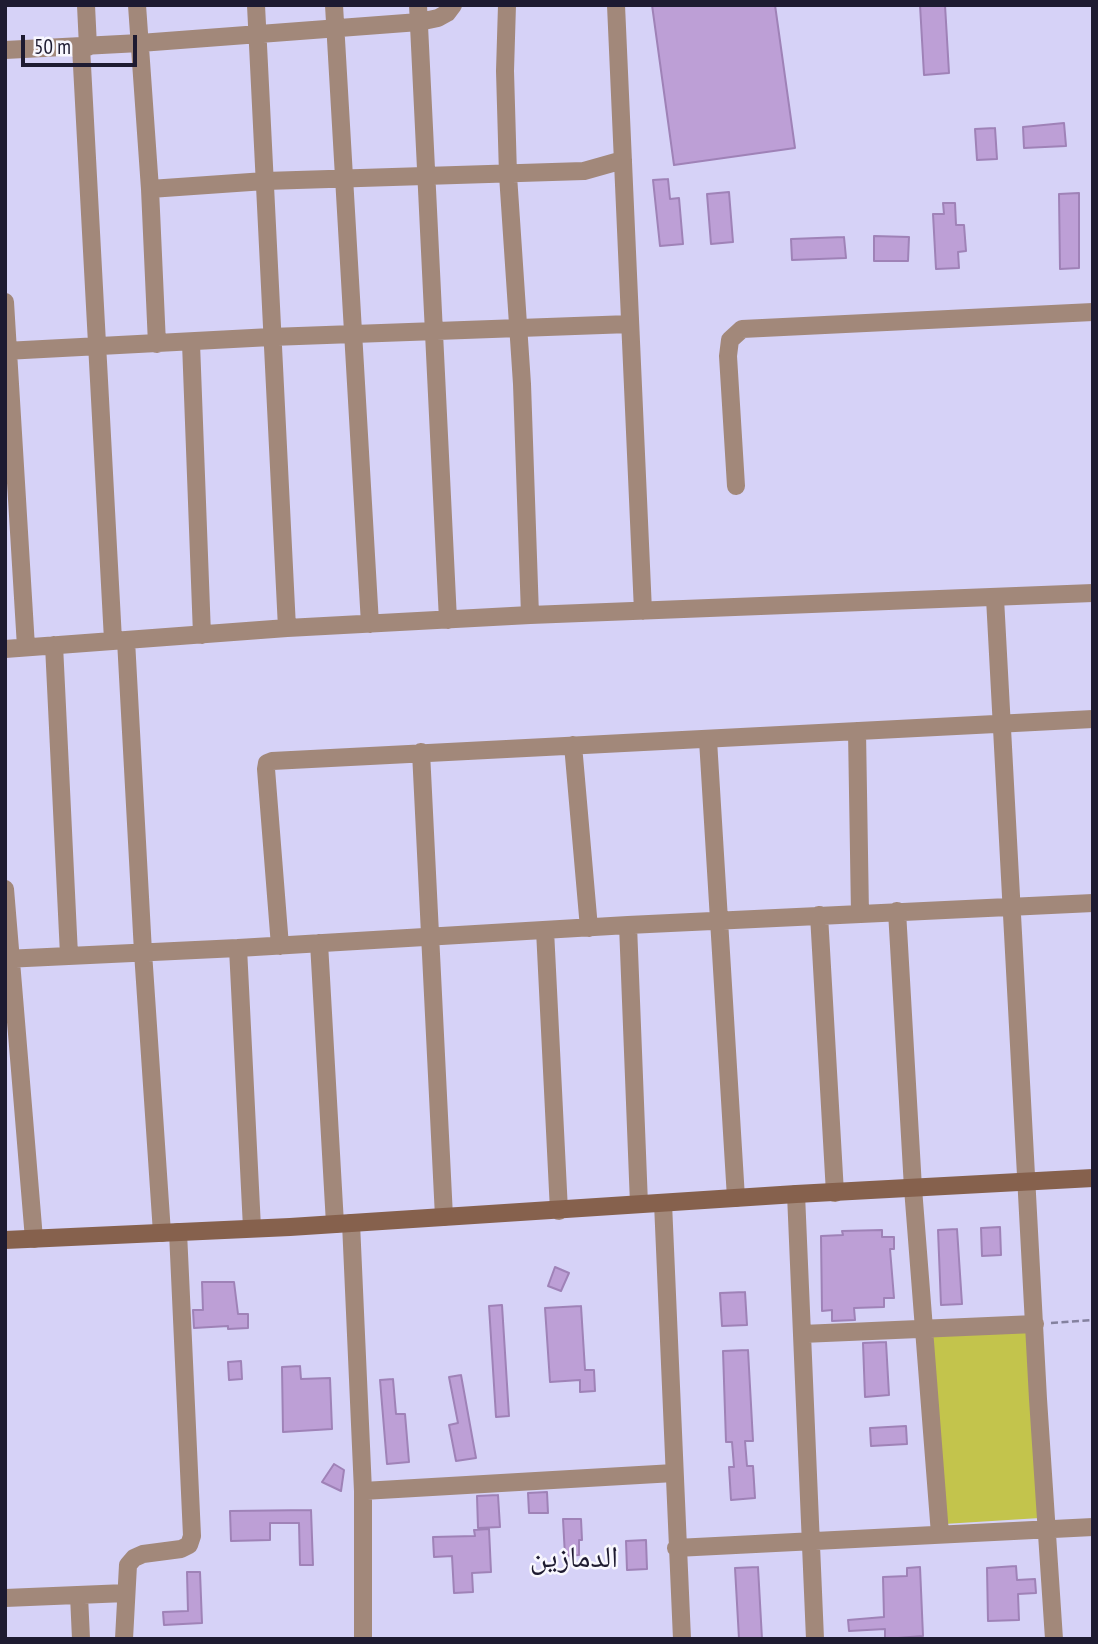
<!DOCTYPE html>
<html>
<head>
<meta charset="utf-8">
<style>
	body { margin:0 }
	#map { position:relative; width:1098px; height:1644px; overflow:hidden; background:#d6d2f7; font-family:"PT Sans Narrow",sans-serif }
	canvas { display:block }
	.frame { position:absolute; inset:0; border:7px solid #1e1b31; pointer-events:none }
	.scale { position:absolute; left:21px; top:35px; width:116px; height:32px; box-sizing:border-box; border:4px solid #1e1b31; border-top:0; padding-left:9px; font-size:21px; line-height:24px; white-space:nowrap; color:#1e1b31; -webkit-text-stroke:5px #f8f7fe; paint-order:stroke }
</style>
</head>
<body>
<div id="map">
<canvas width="1098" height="1644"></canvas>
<div class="frame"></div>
<div class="scale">50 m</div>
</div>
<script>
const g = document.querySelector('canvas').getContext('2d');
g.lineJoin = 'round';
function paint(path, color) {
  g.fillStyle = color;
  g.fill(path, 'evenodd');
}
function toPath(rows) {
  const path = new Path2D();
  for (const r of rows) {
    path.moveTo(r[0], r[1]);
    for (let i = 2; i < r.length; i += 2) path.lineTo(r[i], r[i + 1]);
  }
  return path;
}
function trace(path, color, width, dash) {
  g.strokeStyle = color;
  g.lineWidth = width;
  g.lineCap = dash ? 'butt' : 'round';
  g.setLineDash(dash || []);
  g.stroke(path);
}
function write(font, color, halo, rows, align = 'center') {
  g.font = font + ' "PT Sans Narrow","Noto Naskh Arabic",sans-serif';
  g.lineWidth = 5;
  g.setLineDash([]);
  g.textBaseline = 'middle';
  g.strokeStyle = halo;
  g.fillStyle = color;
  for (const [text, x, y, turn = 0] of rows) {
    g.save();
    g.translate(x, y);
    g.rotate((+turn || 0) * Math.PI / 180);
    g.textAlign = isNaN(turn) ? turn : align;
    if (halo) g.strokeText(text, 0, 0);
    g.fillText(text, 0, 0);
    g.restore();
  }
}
paint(toPath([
	[1029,1330,1040,1518,944,1524,933,1336]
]), '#c3c44c');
const building = toPath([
	[652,5,775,5,795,148,674,165,652,5],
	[920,5,945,5,949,73,924,75,920,5],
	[1064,123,1066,146,1024,148,1023,127,1064,123],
	[995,128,997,159,977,160,975,129,995,128],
	[668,179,670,199,679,198,683,244,660,246,653,180,668,179],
	[729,192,733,242,711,244,707,194,729,192],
	[1079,193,1079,268,1060,269,1059,194,1079,193],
	[943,203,955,203,956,225,964,225,966,251,958,252,959,268,936,269,933,214,944,214,943,203],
	[874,236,909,237,908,261,874,261,874,236],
	[844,237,846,258,792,260,791,239,844,237],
	[1000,1227,1001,1255,982,1256,981,1228,1000,1227],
	[957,1229,962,1304,941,1305,938,1230,957,1229],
	[882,1230,882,1237,894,1237,894,1249,890,1249,894,1298,884,1298,884,1307,854,1308,855,1320,832,1321,832,1310,822,1311,821,1236,843,1235,842,1231,882,1230],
	[555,1267,569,1273,561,1291,548,1286,555,1267],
	[202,1282,234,1282,238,1314,248,1314,248,1328,228,1329,228,1326,194,1328,193,1310,203,1310,202,1282],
	[745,1292,747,1325,722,1326,720,1293,745,1292],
	[502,1305,509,1416,496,1417,489,1306,502,1305],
	[581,1306,585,1370,594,1370,595,1391,580,1392,580,1380,550,1382,545,1308,581,1306],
	[886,1342,889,1395,865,1397,863,1343,886,1342],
	[748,1350,753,1441,745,1441,747,1466,753,1466,755,1498,731,1500,729,1467,734,1467,732,1442,726,1442,723,1351,748,1350],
	[241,1361,242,1379,229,1380,228,1362,241,1361],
	[300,1366,301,1379,330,1378,332,1429,283,1432,282,1367,300,1366],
	[461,1375,476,1458,456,1461,449,1425,458,1423,449,1377,461,1375],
	[393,1379,396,1414,405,1414,409,1462,387,1464,380,1380,393,1379],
	[906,1426,907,1444,871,1446,870,1428,906,1426],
	[334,1464,344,1470,341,1491,322,1482,334,1464],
	[547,1492,548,1513,529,1513,528,1493,547,1492],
	[498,1495,500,1527,478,1528,477,1496,498,1495],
	[311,1510,313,1565,300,1565,299,1523,270,1523,270,1540,231,1541,230,1511,311,1510],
	[563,1519,581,1519,582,1540,579,1540,579,1555,565,1556,563,1519],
	[489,1529,491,1572,472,1573,473,1592,454,1593,452,1556,434,1557,433,1537,475,1536,474,1530,489,1529],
	[646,1540,647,1569,627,1570,626,1541,646,1540],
	[1016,1566,1017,1580,1035,1579,1036,1593,1018,1594,1019,1620,988,1621,987,1568,1016,1566],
	[758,1567,762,1639,739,1639,735,1568,758,1567],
	[920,1567,923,1636,885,1639,885,1629,849,1631,848,1620,884,1617,883,1577,907,1576,907,1568,920,1567],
	[187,1572,200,1572,202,1623,164,1625,163,1612,188,1611,187,1572]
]);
paint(building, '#bd9fd6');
trace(building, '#9f82b7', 2);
trace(toPath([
	[1051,1323,1093,1320]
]), '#84819f', 2.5, [7, 3.5]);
trace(toPath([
	[86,5,88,47],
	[137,5,150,189,157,344],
	[256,5,287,628],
	[334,5,370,624],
	[418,5,448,620],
	[507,5,505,71,508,175,522,384,530,615],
	[616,5,643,611],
	[81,47,113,640],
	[5,50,140,43,419,22,438,18,447,13,453,5],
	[150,189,265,181,584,171,623,160],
	[5,302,26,647],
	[191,343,202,635],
	[5,351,271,337,630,324],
	[736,486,728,356,730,340,742,329,1093,312],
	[995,598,1038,1399,1054,1639],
	[126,640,143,952,162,1233],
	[54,645,69,955],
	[5,649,287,628,530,615,1093,593],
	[857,731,860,914],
	[708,740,736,1198],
	[573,745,589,928],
	[421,752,444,1217],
	[5,889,34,1239],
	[897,911,913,1188,940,1534],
	[819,915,835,1193],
	[628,925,639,1204],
	[545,930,559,1211],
	[319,943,335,1224],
	[280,946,266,769,267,763,272,761,1093,719],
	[238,948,252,1228],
	[5,959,238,948,628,925,1093,903],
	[796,1194,815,1639],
	[663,1203,682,1639],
	[351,1223,363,1491,363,1639],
	[802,1334,1035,1324],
	[363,1491,674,1473],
	[676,1548,1093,1527],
	[79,1595,81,1639],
	[5,1598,126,1593],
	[124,1639,128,1565,134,1558,143,1554,181,1549,189,1545,192,1536,178,1232]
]), '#a2887a', 18);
trace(toPath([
	[5,1240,290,1227,796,1194,1093,1178]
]), '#86614d', 18);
write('30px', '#1e1b31', '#f8f7fe', [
	["الدمازين",574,1558]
]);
</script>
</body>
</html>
